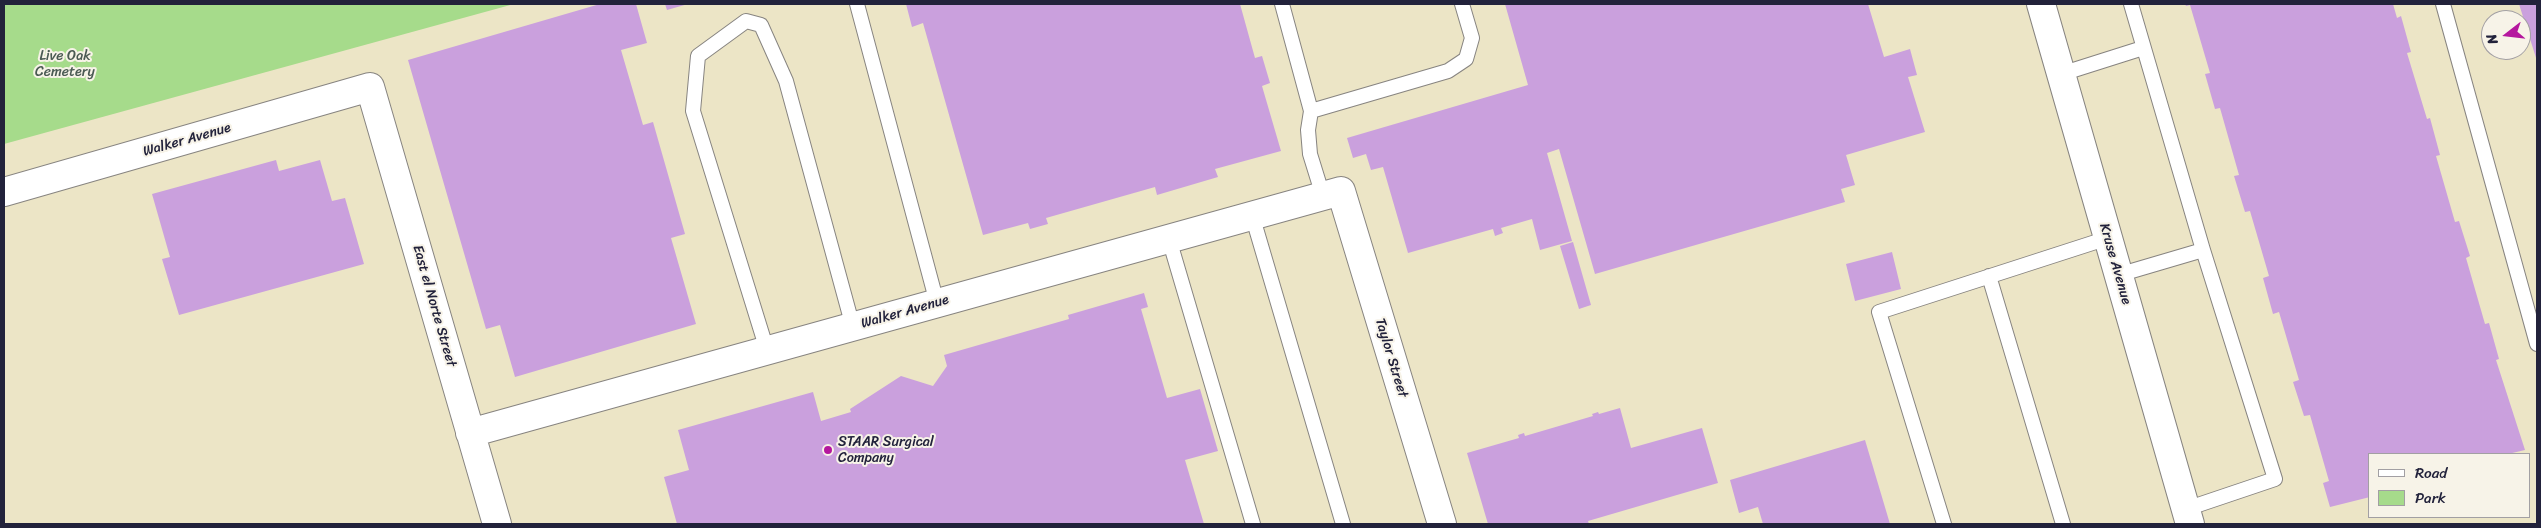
<!DOCTYPE html>
<html>
<head>
<meta charset="utf-8">
<style>
	body { margin:0 }
	#map { position:relative; width:2541px; height:528px; overflow:hidden; background:#ece5c6; font-family:Sriracha,sans-serif }
	canvas { display:block }
	.frame { position:absolute; inset:0; border:5px solid #22223b; pointer-events:none }
	.legend { position:absolute; left:2368px; top:453px; width:162px; height:65px; box-sizing:border-box; background:#f7f3e8; border:1px solid #a29fa3; margin:0; padding:6px 9px; list-style:none; font-size:15px; color:#22223b }
	.legend li { display:flex; align-items:center; gap:10px; height:25px }
	.legend b { width:25px; border:1px solid #a29fa3 }
	.north { position:absolute; left:2481px; top:10px; width:50px; height:50px; box-sizing:border-box; background:#f7f3e8; border:1px solid #a29fa3; border-radius:50%; rotate:254deg; font-size:14px; font-weight:700; line-height:20px; text-align:center; color:#22223b }
	.north::after { content:''; display:block; margin:auto; width:18px; height:22px; background:#b5179e; clip-path:polygon(50% 0,100% 100%,50% 72%,0 100%) }
</style>
</head>
<body>
<div id="map">
<canvas width="2541" height="528"></canvas>
<div class="frame"></div>
<ul class="legend">
<li><b style="height:6px;background:#fff"></b>Road</li>
<li><b style="height:14px;background:#a6db8b"></b>Park</li>
</ul>
<div class="north">N</div>
</div>
<script>
const g = document.querySelector('canvas').getContext('2d');
g.lineJoin = 'round';
function paint(path, color) {
  g.fillStyle = color;
  g.fill(path, 'evenodd');
}
function toPath(rows) {
  const path = new Path2D();
  for (const r of rows) {
    path.moveTo(r[0], r[1]);
    for (let i = 2; i < r.length; i += 2) path.lineTo(r[i], r[i + 1]);
  }
  return path;
}
function trace(path, color, width, dash) {
  g.strokeStyle = color;
  g.lineWidth = width;
  g.lineCap = dash ? 'butt' : 'round';
  g.setLineDash(dash || []);
  g.stroke(path);
}
function write(font, color, halo, rows, align = 'center') {
  g.font = font + ' Sriracha,sans-serif';
  g.lineWidth = 4;
  g.setLineDash([]);
  g.textBaseline = 'middle';
  g.strokeStyle = halo;
  g.fillStyle = color;
  for (const [text, x, y, turn = 0] of rows) {
    g.save();
    g.translate(x, y);
    g.rotate((+turn || 0) * Math.PI / 180);
    g.textAlign = isNaN(turn) ? turn : align;
    if (halo) g.strokeText(text, 0, 0);
    g.fillText(text, 0, 0);
    g.restore();
  }
}
paint(toPath([
	[4,4,514,4,4,144]
]), '#a6db8b');
paint(toPath([
	[600,4,636,4,647,43,621,50,643,125,653,122,685,234,671,238,696,324,515,377,500,325,486,329,408,60],
	[665,4,688,4,667,10],
	[906,4,1240,4,1255,58,1262,56,1270,83,1262,86,1281,151,1215,169,1218,177,1157,195,1155,187,1046,218,1048,224,1030,229,1028,223,983,235,923,23,912,27],
	[1505,4,1868,4,1884,57,1910,49,1917,75,1908,77,1925,132,1846,155,1855,185,1841,189,1845,202,1595,274,1559,149,1547,153,1572,241,1540,250,1532,219,1501,228,1503,233,1495,236,1493,229,1408,253,1383,167,1371,170,1366,154,1353,158,1347,138,1528,85],
	[2185,4,2393,4,2397,18,2401,16,2411,52,2407,53,2427,119,2430,118,2440,155,2436,156,2455,222,2459,221,2470,256,2466,258,2485,324,2489,323,2499,359,2496,360,2525,450,2508,454,2370,454,2370,497,2330,507,2323,483,2329,481,2310,415,2304,416,2293,382,2299,380,2279,312,2273,314,2263,278,2269,276,2250,211,2245,212,2234,176,2239,175,2220,108,2215,109,2205,74,2210,73,2190,5,2186,6],
	[2519,4,2537,4,2537,61],
	[276,160,279,171,320,160,332,201,345,198,364,264,179,315,162,259,170,257,152,194],
	[1573,242,1591,305,1579,309,1560,246],
	[1892,252,1901,289,1855,301,1846,264],
	[1144,293,1148,307,1141,309,1167,398,1200,389,1218,451,1185,460,1204,524,677,524,664,477,689,470,678,430,813,392,821,421,851,412,850,409,901,376,933,386,947,366,944,355,1069,319,1068,315],
	[1620,408,1631,448,1702,428,1718,483,1588,521,1589,524,1488,524,1467,453,1519,438,1518,435,1524,433,1525,436,1593,416,1592,414,1598,412,1599,414],
	[1865,440,1890,524,1763,524,1758,507,1739,513,1730,480]
]), '#caa0dd');
const service = toPath([
	[857,4,937,303],
	[1282,4,1311,111,1308,130,1310,154,1323,196],
	[2131,4,2203,250,2275,479,2186,509],
	[2443,4,2537,344],
	[2061,74,2143,48],
	[1311,111,1448,71,1466,59,1472,38,1462,4],
	[1252,215,1343,524],
	[1169,239,1253,524],
	[2118,275,2203,250],
	[1989,276,2063,524],
	[767,350,693,111,698,56,746,21,761,25,786,81,853,327],
	[1944,524,1879,312,2108,238]
]);
const minor = toPath([
	[2041,4,2190,524],
	[4,192,370,87,497,524],
	[470,433,1341,191,1442,524]
]);
trace(service, '#878480', 16);
trace(minor, '#878480', 30);
trace(service, '#fff', 14);
trace(minor, '#fff', 28);
for (const [x, y, r, color] of [
	[828,450,5,"#b5179e"]
]) {
  const dot = new Path2D();
  dot.arc(x, y, r, 0, 2 * Math.PI);
  g.fillStyle = color;
  g.fill(dot);
  trace(dot, '#f7f3e8', 2);
}
write('14px', '#4a5a53', '#f7f3e8', [
	["Live Oak",65,56],
	["Cemetery",65,72]
]);
write('14px', '#22223b', '#f7f3e8', [
	["Walker Avenue",187,140,-16],
	["Kruse Avenue",2115,264,74],
	["East el Norte Street",434,306,74],
	["Walker Avenue",905,312,-16],
	["Taylor Street",1391,358,73]
]);
write('14px', '#22223b', '#f7f3e8', [
	["STAAR Surgical",838,442],
	["Company",838,458]
], 'left');
</script>
</body>
</html>
